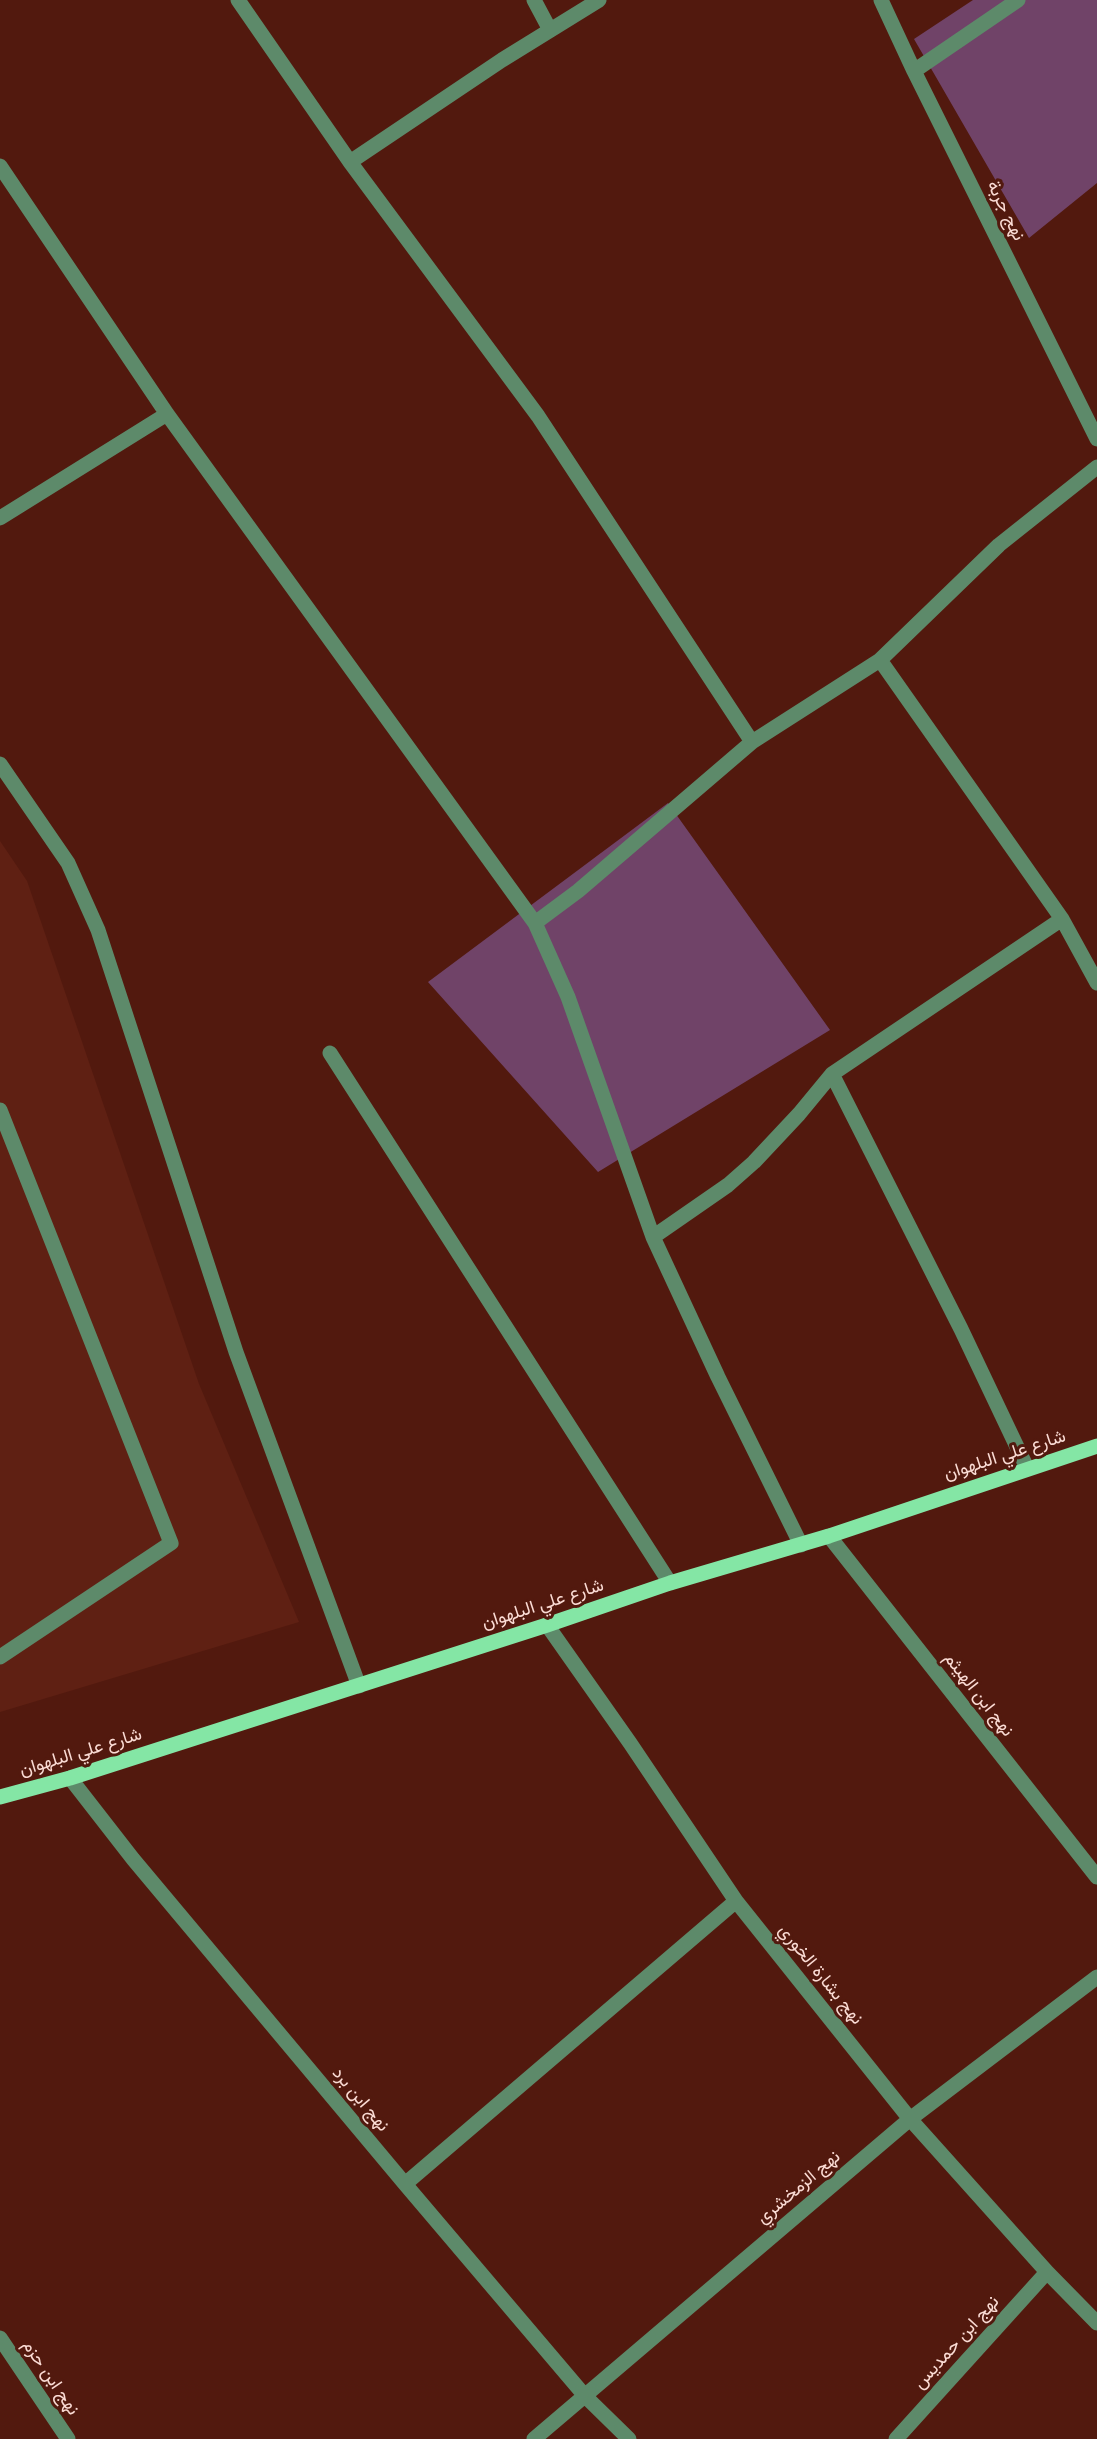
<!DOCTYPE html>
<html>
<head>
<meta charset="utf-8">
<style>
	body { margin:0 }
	canvas { display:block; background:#52190e }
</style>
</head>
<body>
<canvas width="1097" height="2439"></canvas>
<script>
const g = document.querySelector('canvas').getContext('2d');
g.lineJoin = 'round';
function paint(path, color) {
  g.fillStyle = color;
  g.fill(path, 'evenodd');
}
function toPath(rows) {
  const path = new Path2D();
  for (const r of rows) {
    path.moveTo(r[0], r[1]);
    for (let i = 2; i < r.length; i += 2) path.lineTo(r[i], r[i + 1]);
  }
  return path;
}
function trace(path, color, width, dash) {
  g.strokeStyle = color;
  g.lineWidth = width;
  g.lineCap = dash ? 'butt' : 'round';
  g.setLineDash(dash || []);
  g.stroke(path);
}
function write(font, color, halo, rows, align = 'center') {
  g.font = font + ' "Nunito Sans",Vazirmatn,sans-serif';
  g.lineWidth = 6;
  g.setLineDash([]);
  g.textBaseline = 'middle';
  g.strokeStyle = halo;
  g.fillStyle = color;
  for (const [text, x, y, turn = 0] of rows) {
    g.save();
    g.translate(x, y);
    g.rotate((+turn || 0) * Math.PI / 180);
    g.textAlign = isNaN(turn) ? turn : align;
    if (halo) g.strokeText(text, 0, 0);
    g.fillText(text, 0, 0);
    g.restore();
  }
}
paint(toPath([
	[0,841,27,881,199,1384,299,1622,0,1712]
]), '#5f2013');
paint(toPath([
	[973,0,1097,0,1097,183,1029,238,914,39],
	[668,803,830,1030,598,1172,428,982]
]), '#704368');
trace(toPath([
	[238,0,350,162,538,416,752,742],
	[534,0,550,30],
	[881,0,914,71,1097,439],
	[914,71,1018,0],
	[350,162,502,60,599,0],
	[0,166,167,414,535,923,578,891,752,742,880,660,999,545,1097,467],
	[0,518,167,414],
	[880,660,1062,919,1097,983],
	[0,764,68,863,98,930,236,1352,359,1686],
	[535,923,568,997,653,1237,718,1377,801,1545],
	[330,1053,670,1583],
	[832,1074,961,1329,1027,1468],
	[0,1110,171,1543,0,1657],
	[653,1237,728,1185,754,1162,799,1114,832,1074,1062,919],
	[829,1536,1097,1877],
	[547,1625,630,1743,736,1901,910,2119,1047,2272,1097,2323],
	[70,1778,133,1859,405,2184,585,2396,629,2439],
	[405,2184,736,1901],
	[0,2338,68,2439],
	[534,2439,910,2119,1097,1977],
	[896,2439,1047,2272]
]), '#5d8a6a', 15);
trace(toPath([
	[0,1797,70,1778,547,1625,670,1583,829,1536,1097,1446]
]), '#84e6a5', 15);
write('18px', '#fbdcd5', '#52190e', [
	["نهج جربة",1005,211,64],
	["شارع علي البلهوان",1005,1456,-18],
	["شارع علي البلهوان",543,1605,-18],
	["نهج ابن الهيثم",978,1695,52],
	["شارع علي البلهوان",81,1753,-17],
	["نهج بشارة الخوري",820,1975,51],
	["نهج ابن برد",360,2100,50],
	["نهج الزمخشري",799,2188,-40],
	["نهج ابن حمديس",957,2343,-48],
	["نهج ابن حزم",50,2378,56]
]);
</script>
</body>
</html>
